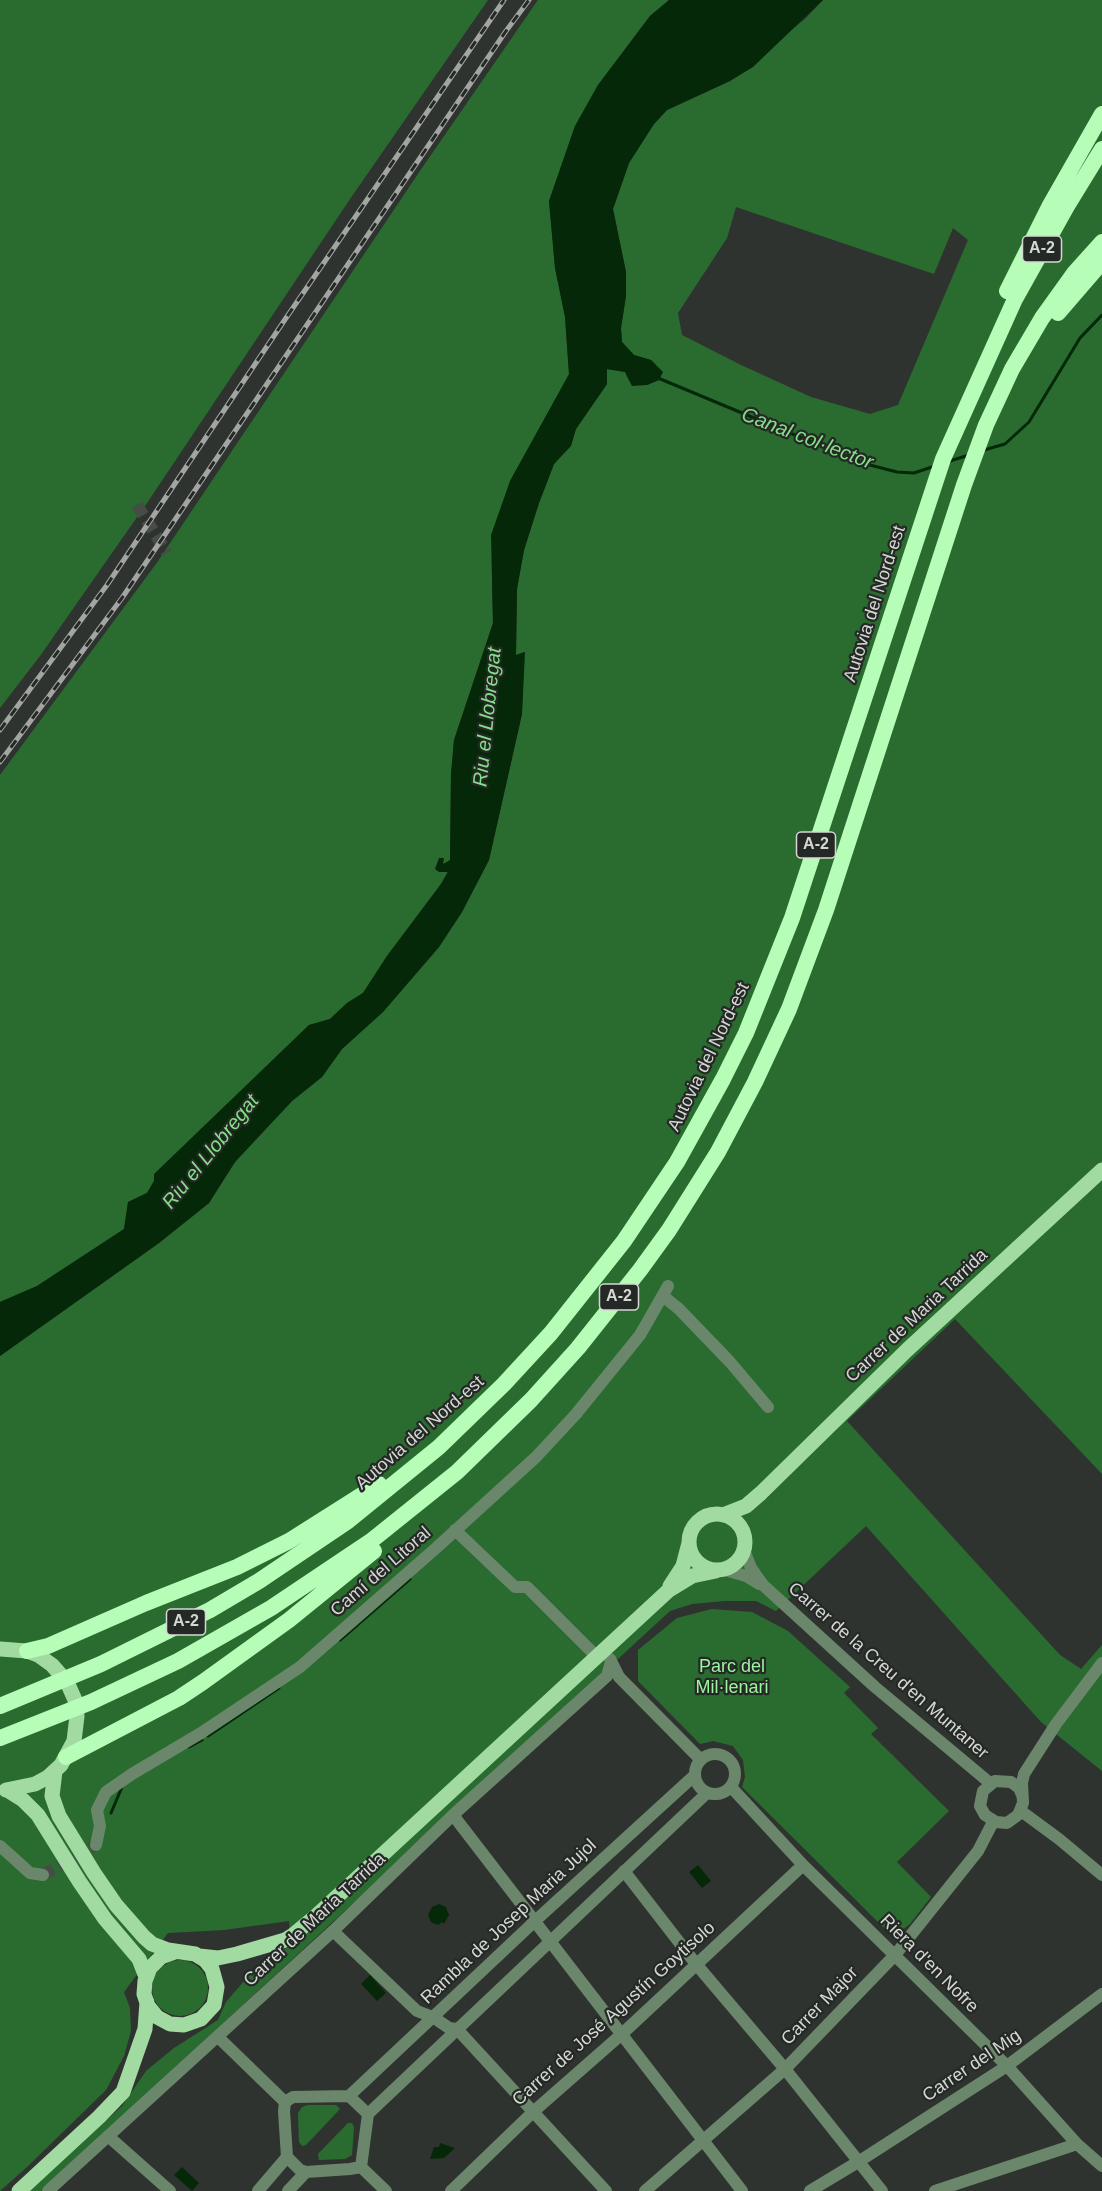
<!DOCTYPE html>
<html>
<head>
<meta charset="utf-8">
<style>
	body { margin:0 }
	canvas { display:block; background:#2f332f }
</style>
</head>
<body>
<canvas width="1102" height="2191"></canvas>
<script>
const g = document.querySelector('canvas').getContext('2d');
g.lineJoin = 'round';
function paint(path, color) {
  g.fillStyle = color;
  g.fill(path, 'evenodd');
}
function toPath(rows) {
  const path = new Path2D();
  for (const r of rows) {
    if (r.length === 3) {
      path.moveTo(r[0] + r[2], r[1]);
      path.arc(r[0], r[1], r[2], 0, 2 * Math.PI);
      continue;
    }
    path.moveTo(r[0], r[1]);
    for (let i = 2; i < r.length; i += 2) path.lineTo(r[i], r[i + 1]);
  }
  return path;
}
function trace(path, color, width, dash) {
  g.strokeStyle = color;
  g.lineWidth = width;
  g.lineCap = dash ? 'butt' : 'round';
  g.setLineDash(dash || []);
  g.stroke(path);
}
function write(font, color, halo, rows, align = 'center') {
  g.font = font + ' Helvetica,sans-serif';
  g.lineWidth = 4.5;
  g.setLineDash([]);
  g.textBaseline = 'middle';
  g.strokeStyle = halo;
  g.fillStyle = color;
  for (const [text, x, y, turn = 0] of rows) {
    g.save();
    g.translate(x, y);
    g.rotate((+turn || 0) * Math.PI / 180);
    g.textAlign = isNaN(turn) ? turn : align;
    if (halo) g.strokeText(text, 0, 0);
    g.fillText(text, 0, 0);
    g.restore();
  }
}
paint(toPath([
	[0,0,488,0,350,199,149,500,40,656,0,708],
	[538,0,669,0,650,16,598,85,575,126,549,201,555,268,565,317,569,375,510,481,492,588,493,623,454,740,451,774,450,861,435,869,448,871,441,884,387,956,363,993,347,1003,330,1019,309,1025,155,1174,154,1181,147,1193,128,1202,124,1229,37,1286,0,1302,0,775,156,564,422,168],
	[823,0,1102,0,1102,1474,955,1319,847,1421,1060,1655,1081,1669,1102,1645,1102,1771,1041,1722,866,1526,776,1611,756,1601,724,1601,692,1604,670,1611,41,2191,29,2191,122,2106,146,2071,174,2048,218,2020,226,2002,252,1972,271,1955,291,1946,289,1921,224,1930,168,1933,124,1992,130,2008,131,2031,124,2056,106,2090,27,2167,0,2191,0,1356,159,1243,209,1203,235,1162,292,1101,322,1077,342,1049,383,1012,439,947,462,912,489,860,522,714,524,652,516,655,517,589,524,550,539,503,554,464,570,446,576,429,607,384,606,369,625,372,629,381,647,385,659,380,662,372,651,360,634,355,622,342,621,328,626,296,626,272,613,209,629,163,654,124,667,110,730,81,806,18],
	[736,207,934,274,953,228,968,240,898,405,870,414,811,397,741,365,682,335,678,313,727,238],
	[712,1609,752,1612,788,1631,850,1687,844,1693,878,1728,871,1734,949,1811,897,1862,931,1897,910,1924,902,1930,894,1931,883,1927,742,1787,745,1777,743,1760,733,1746,713,1741,700,1744,638,1681,638,1650,677,1618],
	[180,1988,28],
	[308,2105,336,2105,340,2109,306,2145,302,2146,299,2142,298,2113,302,2107],
	[348,2123,352,2123,354,2127,352,2155,345,2159,319,2160,318,2154]
]), '#2a6c30');
paint(toPath([
	[669,0,823,0,753,67,730,81,667,110,654,124,629,163,613,209,626,272,626,296,621,328,622,342,634,355,651,360,663,372,659,380,647,385,632,386,625,372,607,369,607,384,576,429,571,446,554,464,539,503,524,550,517,589,516,655,525,652,522,714,489,860,462,912,439,947,383,1012,342,1049,322,1077,292,1101,235,1162,209,1203,159,1243,0,1356,0,1302,37,1286,124,1229,128,1202,147,1193,154,1181,154,1174,309,1025,330,1019,347,1003,363,993,387,956,441,884,448,872,439,872,435,869,439,858,444,858,443,864,450,860,451,774,454,740,493,623,491,535,510,481,569,374,565,317,555,268,549,201,575,126,598,85,650,16],
	[698,1865,711,1881,702,1888,689,1872],
	[439,1904,446,1907,449,1915,444,1924,442,1922,438,1925,431,1922,428,1915,432,1907],
	[370,1975,386,1993,377,2001,361,1984],
	[440,2143,455,2148,444,2158,430,2159,434,2147,439,2147],
	[182,2167,199,2183,192,2191,174,2175]
]), '#042808');
trace(toPath([
	[658,378,862,463,897,472,914,473,935,466],
	[984,450,1005,444,1029,422,1080,338,1102,315],
	[950,461,969,455],
	[340,1640,410,1579],
	[208,1736,279,1688],
	[189,1747,202,1740],
	[111,1813,122,1787]
]), '#042808', 3);
trace(toPath([
	[137,505,167,553],
	[43,1875,96,1845]
]), '#484c48', 12, [12, 6]);
trace(toPath([
	[663,1296,679,1309,730,1362,768,1407],
	[455,1530,515,1587,527,1587,596,1656],
	[744,1550,751,1568,763,1585,875,1687,990,1783],
	[725,1570,746,1576,759,1584],
	[610,1659,619,1677,701,1760],
	[715,1774,20],
	[731,1787,803,1865,1007,2066,1077,2144,1102,2166],
	[1022,1795,1019,1788,1011,1782,995,1781,983,1791,980,1806,985,1815,996,1822,1007,1823,1018,1815,1023,1803,1022,1783,1024,1774,1056,1724,1102,1663],
	[1021,1811,1059,1839,1102,1875],
	[453,1815,742,2191],
	[96,1845,100,1826,97,1810,106,1792,132,1774,201,1733,300,1667,435,1549,536,1457,576,1414,640,1335,668,1286],
	[0,1846,30,1873,43,1875],
	[624,1871,696,1964,785,2069,882,2191],
	[333,1931,417,2011,433,2017,449,2028,457,2029,606,2191],
	[218,2037,285,2102],
	[285,2102,293,2097,349,2096,535,1921,695,1775],
	[285,2102,284,2111,287,2157,300,2170,306,2172,350,2169,361,2167,368,2114,349,2096],
	[368,2114,707,1793],
	[108,2136,170,2191],
	[361,2167,386,2191],
	[48,2191,333,1931,453,1815,607,1676,611,1662],
	[258,2191,287,2157],
	[288,2191,306,2172],
	[451,2191,533,2112,623,2033,803,1865],
	[645,2191,785,2069,895,1955,978,1851,993,1822],
	[810,2191,858,2162,1007,2066,1102,1994],
	[935,2191,1077,2144]
]), '#6b876b', 12);
trace(toPath([
	[717,1542,28],
	[723,1515,746,1506,761,1493,907,1350,1102,1170],
	[670,1586,683,1566,689,1543],
	[0,1649,27,1651,38,1655,52,1665,67,1682,75,1700,77,1716,74,1741,61,1765,48,1777,35,1784,6,1790],
	[55,1771,52,1796,59,1816,94,1873,116,1905,144,1937,152,1944,168,1950,195,1954,205,1960,212,1969,217,1987,214,2005,201,2019,184,2025,170,2024,157,2017,148,2006,144,1994,145,1981,150,1968,161,1957,175,1952],
	[7,1790,23,1800,38,1815,79,1881,105,1919,139,1959,146,1977],
	[199,1956,218,1958,237,1954,285,1940,293,1935,316,1916,669,1590,692,1576,716,1571],
	[19,2191,99,2117,123,2092,145,2029,147,2002]
]), '#a1dba2', 15);
trace(toPath([
	[1007,291,1049,207,1102,114],
	[1058,313,1102,262],
	[27,1651,48,1646,146,1603,237,1567,289,1541,379,1484],
	[0,1706,101,1664,210,1610,259,1581,348,1521,439,1447,504,1384,551,1333,624,1241,677,1162,723,1079,746,1033,792,918,943,459,1015,299,1067,206,1102,149],
	[0,1738,91,1702,178,1661,271,1608,371,1541,457,1472,531,1400,578,1348,640,1270,669,1230,718,1152,755,1082,789,1009,826,910,964,485,986,425,1012,369,1042,318,1075,272,1102,242],
	[66,1757,179,1698,203,1682,289,1620,374,1551]
]), '#b6fdb7', 16);
const rail = toPath([
	[0,730,107,585,286,318,504,0],
	[0,762,122,598,506,31,529,0]
]);
trace(rail, '#a3a5a3', 5);
trace(rail, '#252925', 3, [9]);
for (const [x, y, w] of [
	[1042,249,39],
	[816,845,39],
	[619,1297,39],
	[186,1622,39]
]) {
  const box = new Path2D();
  box.roundRect(x - w / 2, y - 13, w, 26, 4.5);
  g.fillStyle = '#252925';
  g.fill(box);
  trace(box, '#d5d7d5', 1.5);
}
write('bold 16px', '#d5d7d5', null, [
	["A-2",1042,249],
	["A-2",816,845],
	["A-2",619,1297],
	["A-2",186,1622]
]);
write('18px', '#d5d7d5', '#252925', [
	["Autovia del Nord-est",875,604,-72],
	["Autovia del Nord-est",709,1057,-64],
	["Carrer de Maria Tarrida",917,1316,-43],
	["Autovia del Nord-est",420,1433,-41],
	["Camí del Litoral",381,1572,-41],
	["Carrer de la Creu d'en Muntaner",888,1671,41],
	["Carrer de Maria Tarrida",315,1920,-43],
	["Rambla de Josep Maria Jujol",509,1922,-43],
	["Riera d'en Nofre",929,1964,45],
	["Carrer Major",820,2006,-46],
	["Carrer de José Agustín Goytisolo",614,2014,-42],
	["Carrer del Mig",972,2066,-34]
]);
write('18px', '#9bf59e', '#252925', [
	["Parc del",732,1667],
	["Mil·lenari",732,1688]
]);
write('italic 20px', '#85df89', '#252925', [
	["Canal col·lector",807,439,21],
	["Riu el Llobregat",488,717,-84],
	["Riu el Llobregat",211,1152,-51]
]);
</script>
</body>
</html>
